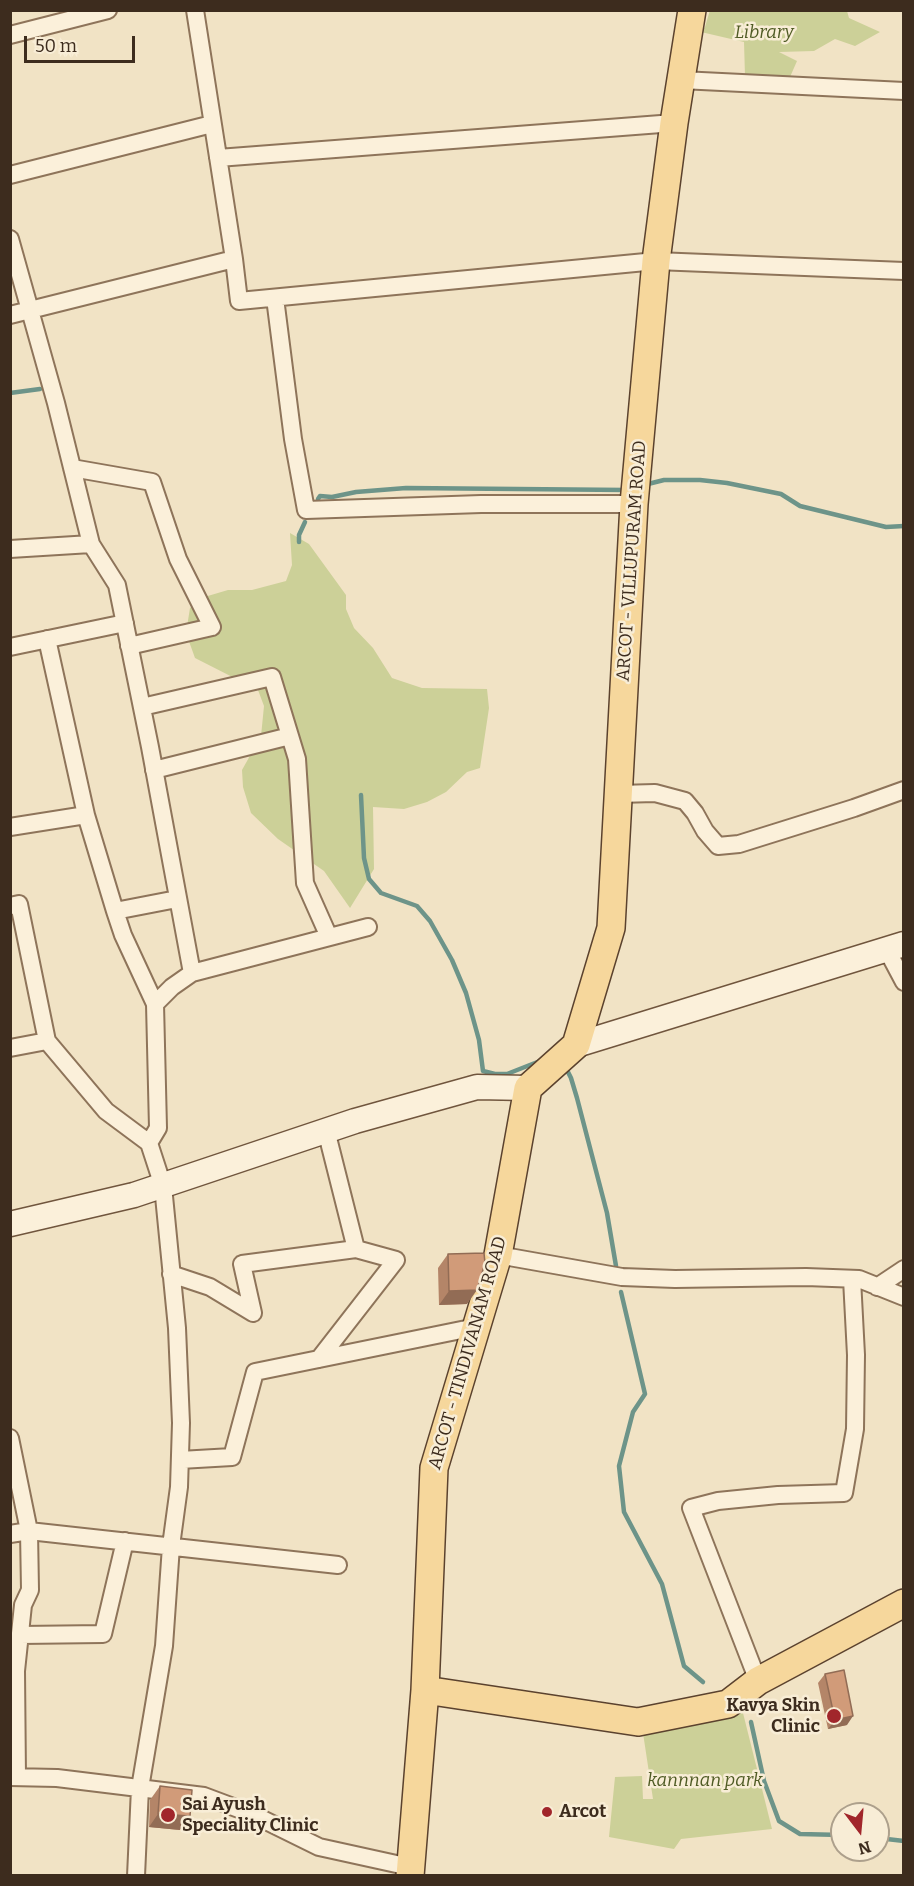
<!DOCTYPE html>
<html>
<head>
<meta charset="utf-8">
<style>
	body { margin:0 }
	#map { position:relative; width:914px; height:1886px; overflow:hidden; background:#f1e3c5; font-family:Bitter,serif }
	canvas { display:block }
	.frame { position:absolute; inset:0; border:12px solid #3d2c1e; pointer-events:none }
	.north { position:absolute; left:830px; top:1802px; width:60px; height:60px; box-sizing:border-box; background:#f8edd6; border:2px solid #ada08c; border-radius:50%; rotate:164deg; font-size:16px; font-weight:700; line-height:24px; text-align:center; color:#3d2c1e }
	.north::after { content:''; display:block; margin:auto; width:21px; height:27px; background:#a1262b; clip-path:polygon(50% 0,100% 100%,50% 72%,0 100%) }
	.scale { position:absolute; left:24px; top:36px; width:111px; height:27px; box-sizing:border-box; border:3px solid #3d2c1e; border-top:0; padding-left:8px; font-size:18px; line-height:21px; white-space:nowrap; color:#3d2c1e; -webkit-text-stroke:4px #f8edd6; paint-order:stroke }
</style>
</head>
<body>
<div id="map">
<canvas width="914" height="1886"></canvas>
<div class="frame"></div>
<div class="north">N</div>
<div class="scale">50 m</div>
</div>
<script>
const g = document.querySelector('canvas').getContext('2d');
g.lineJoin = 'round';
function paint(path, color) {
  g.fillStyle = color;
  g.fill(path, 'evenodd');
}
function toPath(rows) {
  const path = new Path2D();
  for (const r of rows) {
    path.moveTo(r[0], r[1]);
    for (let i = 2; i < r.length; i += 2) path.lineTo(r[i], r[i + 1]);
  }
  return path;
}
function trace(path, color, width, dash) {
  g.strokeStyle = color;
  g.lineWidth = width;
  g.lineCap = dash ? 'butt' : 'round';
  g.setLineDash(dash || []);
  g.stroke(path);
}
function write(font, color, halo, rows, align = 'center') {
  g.font = font + ' Bitter,serif';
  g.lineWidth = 5;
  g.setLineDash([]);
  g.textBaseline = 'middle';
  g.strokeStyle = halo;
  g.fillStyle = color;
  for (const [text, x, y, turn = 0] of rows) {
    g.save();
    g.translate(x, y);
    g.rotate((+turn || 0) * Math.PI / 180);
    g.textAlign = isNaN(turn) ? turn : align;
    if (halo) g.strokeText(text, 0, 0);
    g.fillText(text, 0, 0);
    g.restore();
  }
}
paint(toPath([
	[710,10,847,11,849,18,880,32,855,46,835,39,814,51,779,52,797,61,790,77,745,76,744,42,701,32,705,27],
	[290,533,309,544,346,595,346,609,354,628,373,648,392,678,422,688,487,689,489,708,480,768,467,772,446,792,427,802,404,809,373,807,374,869,350,908,324,871,278,839,251,813,243,787,242,770,261,736,264,706,258,690,195,658,186,633,190,608,201,598,228,590,252,590,286,581,292,565],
	[741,1705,772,1829,681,1839,674,1849,609,1837,615,1777,642,1776,643,1799,653,1799,643,1733]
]), '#ccd098');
trace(toPath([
	[10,393,40,389],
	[644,485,664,480,700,480,727,483,781,494,800,506,886,527,904,526],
	[318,499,320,496,332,497,356,492,406,488,627,490],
	[299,542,299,535,305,522],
	[361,795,364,858,369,879,381,893,417,906,430,921,452,960,466,993,479,1040,483,1071,495,1074,507,1074,540,1061],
	[566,1068,571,1078,577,1098,607,1213,616,1266],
	[621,1292,645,1394,633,1412,619,1466,624,1512,662,1584,684,1666,703,1682],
	[751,1722,764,1781,779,1821,800,1834,842,1835],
	[878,1838,904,1841]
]), '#6d9489', 4.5);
const minor = toPath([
	[195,10,234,259,239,301,656,261,904,271],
	[10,35,108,10],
	[681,80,904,91],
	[218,158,674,123],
	[10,175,212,124],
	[10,239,56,403,91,544,117,585,150,747,192,973],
	[275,298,293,439,306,510,481,504,634,504],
	[10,315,234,259],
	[72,468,152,482,178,559,212,627,129,646],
	[10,549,91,544],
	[47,639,86,815],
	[10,647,125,623],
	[142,707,272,677,290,736],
	[154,770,290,736,297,759,305,883,329,937],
	[618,794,655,793,685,801,695,813,705,831,718,846,739,844,854,808,904,790],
	[10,827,86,815,115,911,177,899],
	[10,906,19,904,47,1041],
	[115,911,123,935,155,1004],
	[887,950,904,982],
	[10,1048,47,1041,106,1111,149,1143],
	[326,1130,356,1249],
	[498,1255,622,1277,675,1279,806,1277,859,1279,904,1297],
	[171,1274,210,1287,253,1313,242,1264,356,1249,396,1260,319,1359],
	[877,1287,904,1269],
	[10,1438,29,1531,10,1534],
	[180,1460,232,1457,255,1372,476,1327],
	[20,1635,103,1634,125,1541],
	[758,1681,691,1508,718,1501,778,1495,844,1493,855,1429,856,1355,852,1279],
	[10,1777,57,1778,204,1796,252,1814,319,1847,410,1867],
	[17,1777,16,1671,23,1605,30,1590,29,1531,338,1565],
	[136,1876,140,1788,164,1646,171,1546,179,1487,181,1423,177,1328,163,1186,149,1143,158,1128,155,1004,172,987,192,973,368,927]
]);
const secondary = toPath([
	[576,1045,904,944],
	[10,1224,134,1195,355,1121,477,1087,528,1088]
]);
const primary = toPath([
	[425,1690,434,1468,498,1255,528,1088,576,1045,611,928,634,504,656,261,674,123,692,10],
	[410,1876,425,1690,638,1722,728,1704,758,1681,904,1603]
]);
trace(minor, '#8e745a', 20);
trace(secondary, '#70553d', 27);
trace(primary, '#5b422e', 30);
trace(minor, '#fbf0da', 16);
trace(secondary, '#fbf0da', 24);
trace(primary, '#f6d79c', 27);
paint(toPath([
	[448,1254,467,1304,439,1305,438,1268],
	[825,1674,847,1725,828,1729,818,1683],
	[160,1786,180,1830,149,1827,150,1800]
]), '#b48568');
paint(toPath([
	[477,1290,467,1304,439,1305,449,1291],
	[853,1716,847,1725,828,1729,835,1720],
	[158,1814,190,1816,180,1830,149,1827]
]), '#926c55');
const building = toPath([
	[484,1253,485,1263,477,1290,449,1291,448,1254,484,1253],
	[844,1670,853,1716,835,1720,825,1674,844,1670],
	[160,1786,192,1790,190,1816,158,1814,160,1786]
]);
paint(building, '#d19b79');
trace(building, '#926c55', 1.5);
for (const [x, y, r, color] of [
	[834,1716,8,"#a1262b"],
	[547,1812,6,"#a1262b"],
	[168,1815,8,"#a1262b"]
]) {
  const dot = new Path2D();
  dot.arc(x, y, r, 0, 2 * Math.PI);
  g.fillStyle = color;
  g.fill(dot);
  trace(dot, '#f8edd6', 2);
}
write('italic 18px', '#4f5b24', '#f8edd6', [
	["Library",764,33],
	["kannnan park",705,1781]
]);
write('18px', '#3d2c1e', '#f8edd6', [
	["ARCOT - VILLUPURAM ROAD",632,561,-86],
	["ARCOT - TINDIVANAM ROAD",468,1353,-74]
]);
write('bold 18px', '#3d2c1e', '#f8edd6', [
	["Kavya Skin",820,1706,"right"],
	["Clinic",820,1727,"right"],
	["Sai Ayush",182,1805],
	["Speciality Clinic",182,1826],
	["Arcot",559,1812]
], 'left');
</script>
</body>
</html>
